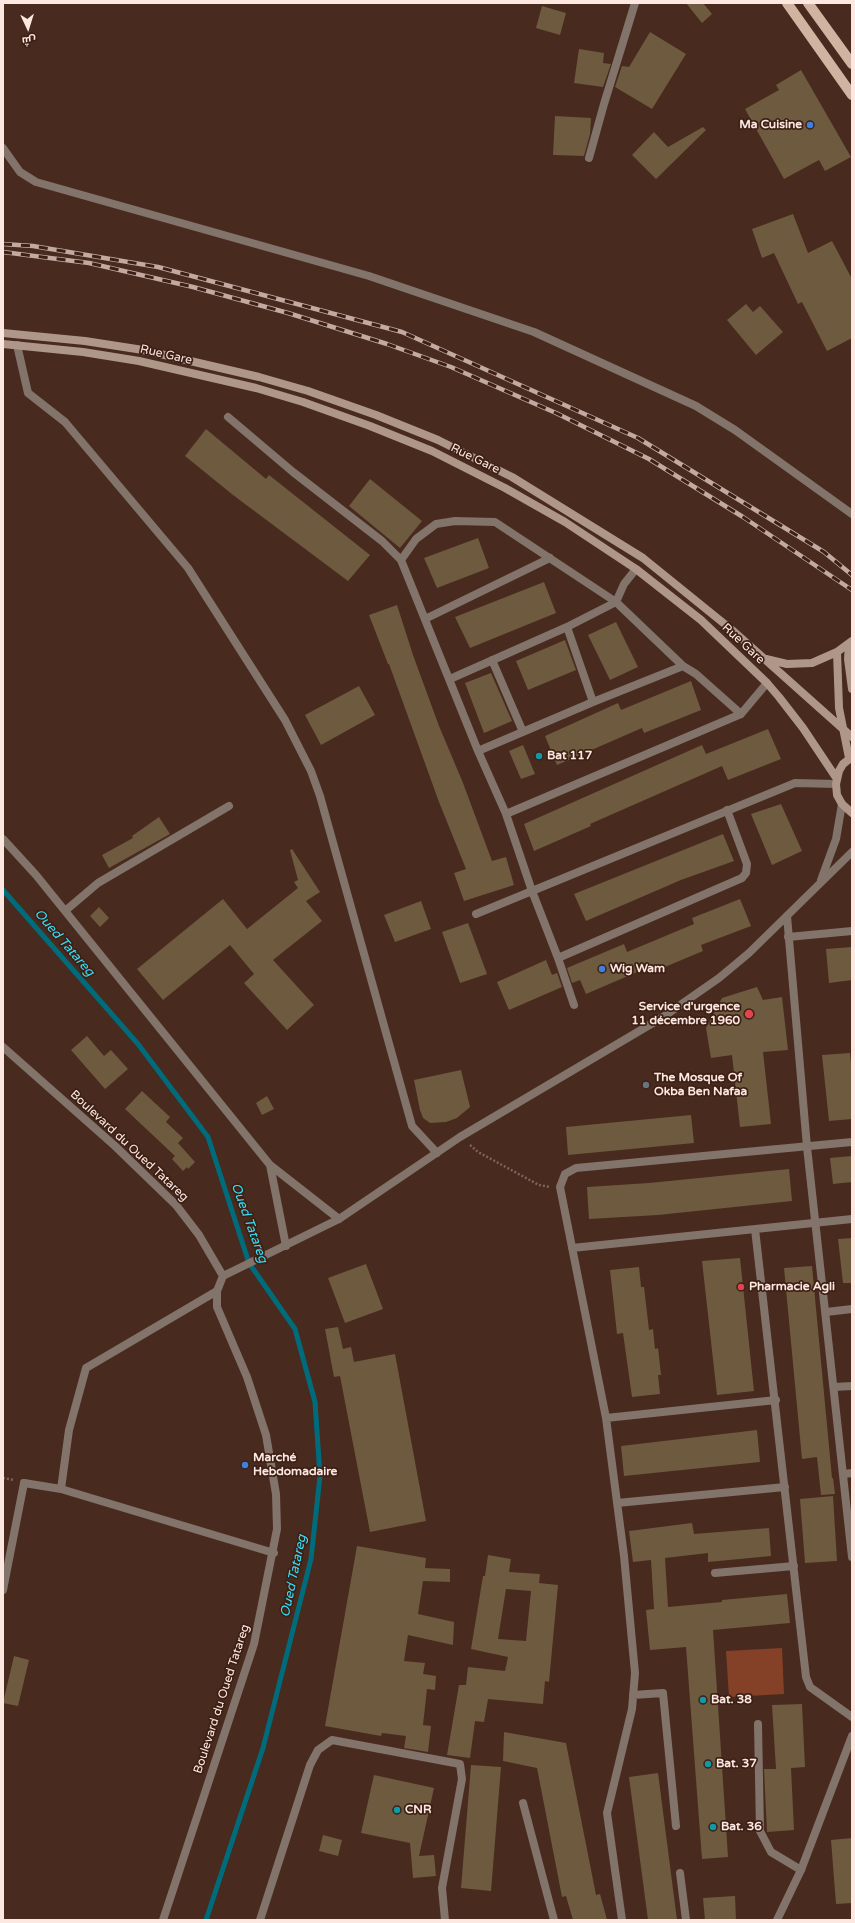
<!DOCTYPE html>
<html>
<head>
<meta charset="utf-8">
<style>
	body { margin:0 }
	#map { position:relative; width:855px; height:1923px; overflow:hidden; background:#482a1f; font-family:"Varela Round",Cairo,sans-serif }
	canvas { display:block }
	.frame { position:absolute; inset:0; border:4px solid #fde8e1; pointer-events:none }
	.north { position:absolute; left:8px; top:8px; width:40px; height:40px; -webkit-text-stroke:3px #3d2015; paint-order:stroke; rotate:176deg; font-size:11px; font-weight:700; line-height:16px; text-align:center; color:#fde8e1 }
	.north::after { content:''; display:block; margin:auto; width:14px; height:18px; background:#fde8e1; clip-path:polygon(50% 0,100% 100%,50% 72%,0 100%) }
</style>
</head>
<body>
<div id="map">
<canvas width="855" height="1923"></canvas>
<div class="frame"></div>
<div class="north">ش</div>
</div>
<script>
const g = document.querySelector('canvas').getContext('2d');
g.lineJoin = 'round';
function paint(path, color) {
  g.fillStyle = color;
  g.fill(path, 'evenodd');
}
function toPath(rows) {
  const path = new Path2D();
  for (const r of rows) {
    path.moveTo(r[0], r[1]);
    for (let i = 2; i < r.length; i += 2) path.lineTo(r[i], r[i + 1]);
  }
  return path;
}
function trace(path, color, width, dash) {
  g.strokeStyle = color;
  g.lineWidth = width;
  g.lineCap = dash ? 'butt' : 'round';
  g.setLineDash(dash || []);
  g.stroke(path);
}
function write(font, color, halo, rows, align = 'center') {
  g.font = font + ' "Varela Round",sans-serif';
  g.lineWidth = 3.5;
  g.setLineDash([]);
  g.textBaseline = 'middle';
  g.strokeStyle = halo;
  g.fillStyle = color;
  for (const [text, x, y, turn = 0] of rows) {
    g.save();
    g.translate(x, y);
    g.rotate((+turn || 0) * Math.PI / 180);
    g.textAlign = isNaN(turn) ? turn : align;
    if (halo) g.strokeText(text, 0, 0);
    g.fillText(text, 0, 0);
    g.restore();
  }
}
paint(toPath([
	[782,1648,784,1694,729,1697,726,1651]
]), '#844128');
trace(toPath([
	[3,890,138,1044,208,1137,249,1263,295,1329,315,1402,320,1476,311,1559,263,1748,206,1920]
]), '#006c7b', 5);
paint(toPath([
	[686,3,703,3,712,14,702,23],
	[542,6,566,13,560,35,536,28],
	[650,32,686,54,652,109,615,87,622,66,629,67],
	[579,49,604,53,603,63,611,64,603,87,574,83],
	[801,70,851,157,825,171,819,160,784,179,745,109,779,90,776,85],
	[555,116,591,118,590,134,584,156,553,155],
	[703,127,706,130,656,179,632,155,654,132,668,147],
	[793,214,808,253,832,241,852,279,852,338,827,351,802,302,798,304,774,253,762,258,752,229],
	[746,304,753,312,760,306,783,332,756,355,727,320],
	[206,429,266,479,269,475,370,555,348,581,233,495,185,456],
	[370,479,422,521,400,548,349,506],
	[478,538,489,568,437,588,424,558],
	[544,582,556,613,470,648,455,617],
	[397,605,413,655,439,726,463,783,492,861,506,857,514,885,464,901,454,873,466,869,439,802,389,664,388,664,369,615],
	[616,622,638,667,610,680,588,635],
	[565,640,576,670,528,690,516,661],
	[491,673,512,721,484,733,465,683],
	[691,681,701,710,644,733,642,728,557,765,545,736,618,703,621,710],
	[359,686,375,715,321,745,305,715],
	[768,729,781,759,728,780,722,766,590,824,591,826,534,851,524,824,702,745,706,754],
	[523,745,535,774,521,779,509,751],
	[781,804,802,851,772,865,751,814],
	[159,817,170,834,109,868,102,855,133,838,132,836],
	[723,834,734,861,681,880,586,921,574,894],
	[292,849,320,892,306,901,322,921,273,960,314,1005,287,1030,244,983,254,974,230,945,163,1000,137,969,223,899,247,929,298,888,294,882,298,880,290,850],
	[740,899,751,926,701,945,703,951,653,972,651,966,586,994,580,980,572,983,567,968,624,944,627,952,694,924,692,918],
	[421,901,431,929,395,942,384,915],
	[99,907,109,918,100,927,90,916],
	[468,923,487,974,460,983,442,932],
	[852,947,852,980,829,983,826,949],
	[546,960,552,975,557,973,562,987,509,1010,497,982],
	[757,987,763,1000,782,997,788,1050,763,1052,771,1124,740,1127,732,1055,711,1058,706,1028,722,998],
	[87,1036,104,1056,111,1050,128,1069,105,1089,71,1050],
	[850,1053,852,1075,852,1119,829,1121,822,1055],
	[461,1070,470,1107,457,1118,446,1122,430,1123,423,1118,420,1110,414,1080],
	[142,1091,170,1117,166,1122,183,1138,178,1143,195,1162,188,1169,187,1167,183,1171,172,1159,175,1156,125,1109],
	[267,1096,274,1109,262,1115,256,1103],
	[691,1115,694,1143,568,1155,566,1127],
	[852,1156,852,1182,833,1184,830,1158],
	[789,1169,792,1201,658,1215,589,1219,587,1187,649,1183],
	[852,1238,852,1283,843,1283,838,1239],
	[740,1258,754,1391,717,1395,702,1261],
	[366,1264,383,1309,345,1323,328,1278],
	[812,1266,832,1478,833,1478,835,1494,821,1495,817,1457,802,1459,784,1268],
	[639,1267,641,1287,644,1287,649,1330,653,1329,655,1349,658,1348,661,1375,658,1375,660,1394,632,1397,623,1333,617,1334,610,1270],
	[338,1327,343,1349,351,1347,354,1362,395,1354,426,1521,370,1532,340,1376,334,1377,325,1329],
	[757,1430,760,1462,624,1476,621,1446],
	[833,1496,837,1561,805,1563,800,1499],
	[692,1523,694,1534,769,1528,771,1556,708,1562,708,1553,665,1558,668,1607,722,1602,722,1600,787,1594,790,1623,713,1630,728,1857,702,1859,686,1647,650,1650,646,1610,654,1609,651,1560,633,1562,629,1531],
	[357,1546,426,1558,425,1568,450,1569,450,1582,423,1581,418,1614,454,1622,453,1645,408,1635,404,1661,425,1663,423,1674,436,1676,435,1690,427,1689,423,1725,431,1726,428,1752,404,1748,406,1736,382,1733,381,1736,325,1726],
	[488,1555,511,1559,509,1572,540,1574,539,1583,558,1585,549,1682,545,1681,543,1704,488,1699,484,1722,475,1721,470,1758,447,1755,459,1685,466,1685,468,1667,505,1671,508,1657,471,1649,483,1576,485,1576],
	[506,1589,531,1591,526,1641,498,1639],
	[14,1656,29,1660,18,1706,3,1703],
	[802,1704,805,1767,791,1768,794,1830,767,1832,764,1769,776,1769,772,1705],
	[504,1732,566,1743,596,1895,600,1894,607,1920,573,1920,566,1896,562,1897,537,1768,503,1761],
	[471,1765,501,1767,491,1891,461,1888],
	[658,1773,677,1920,648,1920,629,1777],
	[374,1775,434,1788,419,1856,434,1855,436,1876,413,1878,410,1843,361,1833],
	[323,1835,342,1840,338,1856,319,1851],
	[852,1838,852,1903,836,1904,831,1840],
	[735,1896,736,1920,705,1920,703,1898]
]), '#6e5a3e');
trace(toPath([
	[470,1145,478,1152,539,1185,550,1187],
	[3,1478,14,1480]
]), '#7e6359', 2.5, [2, 2]);
trace(toPath([
	[3,839,36,875,270,1165,339,1219],
	[65,911,98,883,229,806],
	[270,1165,286,1246],
	[24,1483,61,1489,274,1553],
	[61,1489,69,1430,86,1368,217,1291]
]), '#82736b', 8);
trace(toPath([
	[3,148,20,172,36,182,369,276,534,332,696,406,735,430,852,514],
	[589,158,604,104,635,3],
	[17,345,28,393,65,422,188,568,285,720,311,771,320,796,412,1126,437,1153],
	[228,417,293,472,382,541,401,560,478,751,506,814,532,891,558,958,574,1005],
	[401,560,416,539,436,524,455,521,495,522,616,602,683,666],
	[425,619,550,558],
	[567,627,593,702],
	[492,660,523,732],
	[450,679,567,627,616,602,624,584,636,569],
	[478,751,593,702,683,666,696,674,741,714],
	[506,814,741,714,767,683],
	[476,914,795,783,836,784],
	[788,937,852,931],
	[558,958,742,878,746,873,747,864,727,810],
	[755,1229,806,1677,810,1687,852,1717],
	[572,1248,852,1219],
	[826,1312,852,1309],
	[834,1387,852,1386],
	[606,1418,776,1400],
	[844,1474,852,1473],
	[617,1503,785,1487],
	[715,1573,794,1566],
	[3,1590,24,1483],
	[633,1695,663,1693,676,1826],
	[758,1724,760,1831,771,1852,801,1870],
	[523,1803,554,1920],
	[680,1873,686,1920],
	[260,1920,310,1765,318,1750,332,1740,460,1764,462,1779,442,1888,445,1920],
	[622,1920,607,1813,632,1709,635,1673,624,1556,606,1418,560,1187,565,1174,576,1168,852,1142]
]), '#82736b', 8);
trace(toPath([
	[821,880,836,839,842,804],
	[787,916,807,1147,852,1557],
	[3,1047,115,1146,176,1205,199,1235,223,1276],
	[163,1920,254,1644,277,1529,276,1494,266,1435,247,1377,217,1307,217,1291,223,1276,339,1219,460,1137,663,1017,719,978,749,953,852,852],
	[777,1920,801,1870,852,1736]
]), '#82736b', 8);
trace(toPath([
	[3,333,85,341,143,350,259,377,308,391,376,415,438,440,512,477,643,558,732,630,852,737],
	[3,344,83,352,139,361,256,388,303,402,370,426,432,451,505,488,565,522,636,569,701,620,767,683,779,697,803,728,837,779],
	[849,644,848,659,852,689],
	[837,652,839,708,849,758],
	[766,659,787,664,812,663,837,652,852,641],
	[852,757,843,764,839,771,836,784,837,795,842,804,852,813]
]), '#ae9789', 8);
trace(toPath([
	[787,3,852,95],
	[808,3,852,64]
]), '#d0b3a1', 10);
const rail = toPath([
	[3,244,33,246,158,267,402,332,638,438,824,552,852,575],
	[3,252,89,263,193,287,288,313,387,344,451,367,556,413,649,459,743,517,852,590]
]);
trace(rail, '#c2aaa1', 4.5);
trace(rail, '#3d2015', 3, [9]);
for (const [x, y, r, color] of [
	[810,125,4,"#3f7fe0"],
	[539,756,4,"#0f9aa8"],
	[602,969,4,"#3f7fe0"],
	[749,1014,5,"#e0444e"],
	[646,1085,4,"#6b7280"],
	[741,1287,4,"#e0444e"],
	[245,1465,4,"#3f7fe0"],
	[703,1700,4,"#0f9aa8"],
	[708,1764,4,"#0f9aa8"],
	[397,1810,4,"#0f9aa8"],
	[713,1827,4,"#0f9aa8"]
]) {
  const dot = new Path2D();
  dot.arc(x, y, r, 0, 2 * Math.PI);
  g.fillStyle = color;
  g.fill(dot);
  trace(dot, '#3d2015', 1.5);
}
write('bold 12px', '#fde8e1', '#3d2015', [
	["Ma Cuisine",802,125,"right"],
	["Bat 117",547,756],
	["Wig Wam",610,969],
	["Service d'urgence",740,1007,"right"],
	["11 décembre 1960",740,1021,"right"],
	["The Mosque Of",654,1078],
	["Okba Ben Nafaa",654,1092],
	["Pharmacie Agli",749,1287],
	["Marché",253,1458],
	["Hebdomadaire",253,1472],
	["Bat. 38",711,1700],
	["Bat. 37",716,1764],
	["CNR",405,1810],
	["Bat. 36",721,1827]
], 'left');
write('12px', '#fde8e1', '#3d2015', [
	["Rue Gare",166,355,13],
	["Rue Gare",475,459,26],
	["Rue Gare",743,644,43],
	["Boulevard du Oued Tatareg",129,1146,43],
	["Boulevard du Oued Tatareg",222,1699,-72]
]);
write('italic 13px', '#34e0fb', '#3d2015', [
	["Oued Tatareg",64,943,49],
	["Oued Tatareg",249,1223,70],
	["Oued Tatareg",294,1576,-78]
]);
</script>
</body>
</html>
